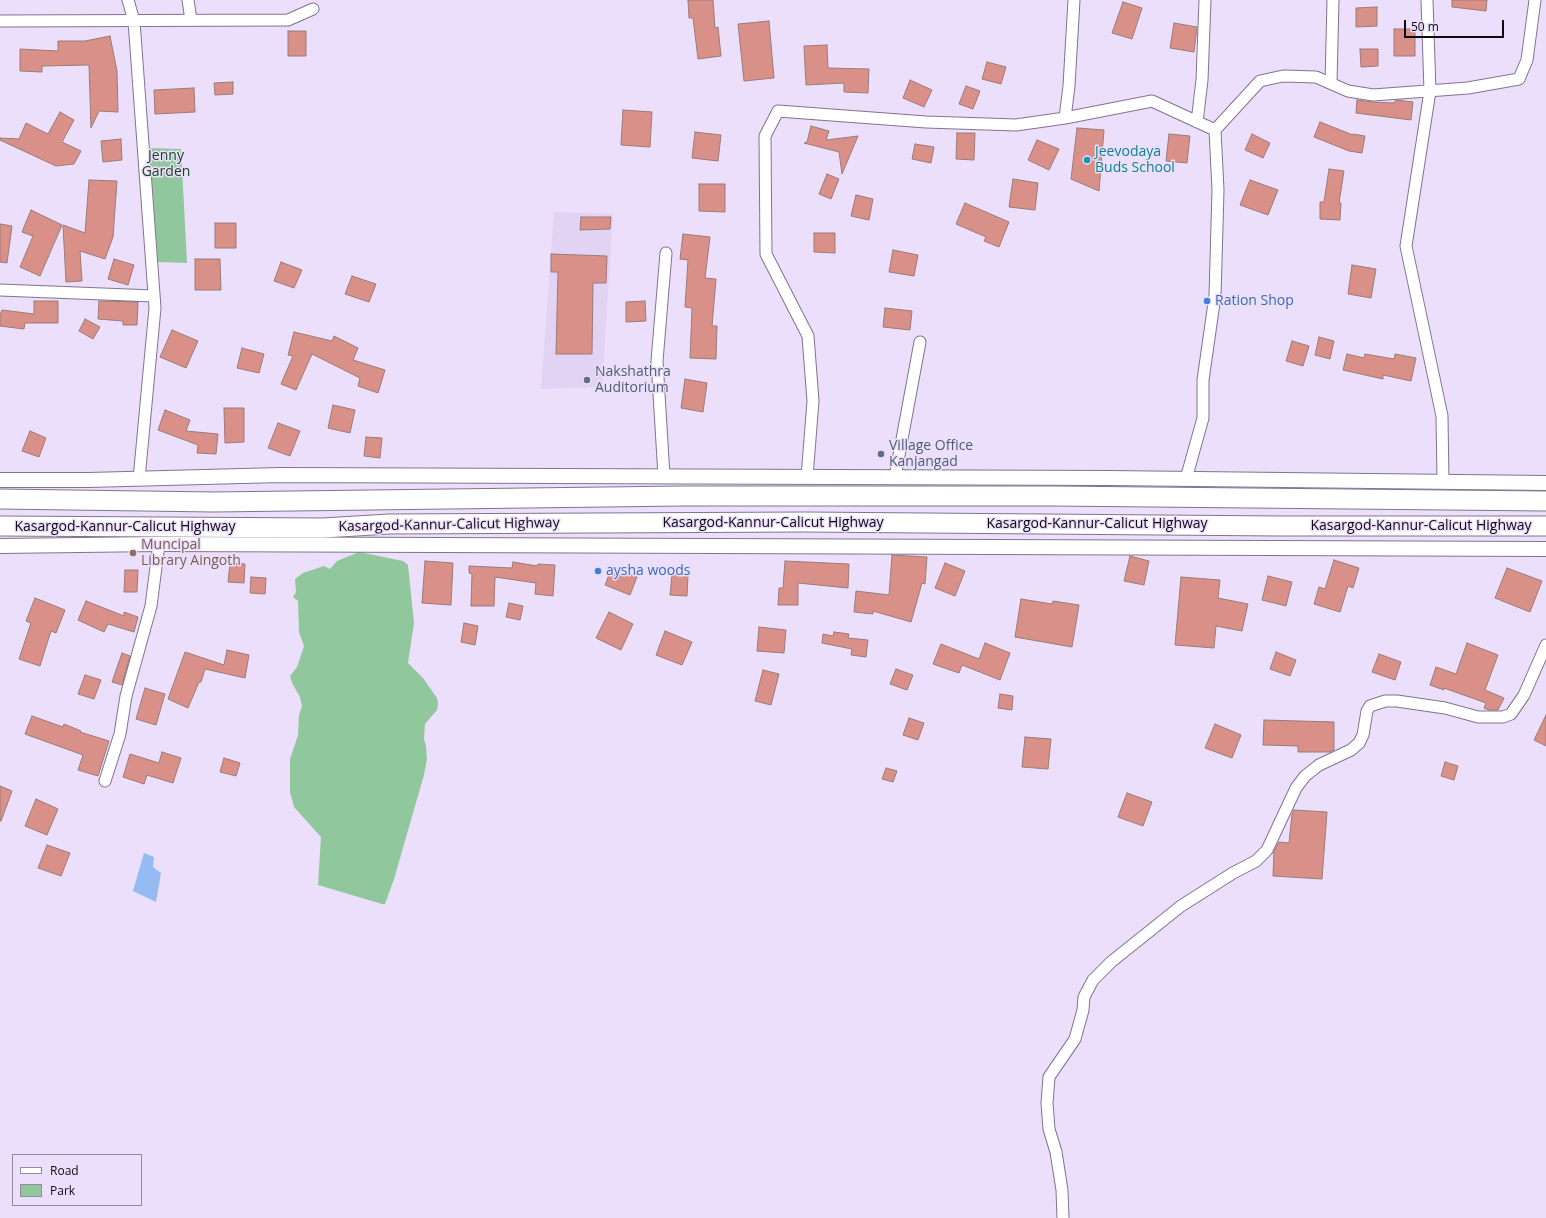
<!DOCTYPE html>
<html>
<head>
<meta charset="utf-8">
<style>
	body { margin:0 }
	#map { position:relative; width:1546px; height:1218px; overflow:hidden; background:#ecdffb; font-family:"Open Sans",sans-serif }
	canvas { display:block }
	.legend { position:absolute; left:12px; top:1154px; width:130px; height:52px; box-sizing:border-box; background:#ecdffb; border:1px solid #938a9e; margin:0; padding:5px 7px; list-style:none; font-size:12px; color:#0e0a13 }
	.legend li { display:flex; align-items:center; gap:8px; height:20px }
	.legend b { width:20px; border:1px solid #938a9e }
	.scale { position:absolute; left:1404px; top:20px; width:100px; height:18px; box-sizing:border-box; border:2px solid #0e0a13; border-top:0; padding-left:5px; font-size:12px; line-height:14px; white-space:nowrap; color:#0e0a13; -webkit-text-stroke:3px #ecdffb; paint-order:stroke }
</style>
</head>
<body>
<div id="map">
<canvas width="1546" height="1218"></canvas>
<ul class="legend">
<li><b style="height:5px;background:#fff"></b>Road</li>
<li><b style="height:11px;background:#91c79d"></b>Park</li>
</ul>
<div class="scale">50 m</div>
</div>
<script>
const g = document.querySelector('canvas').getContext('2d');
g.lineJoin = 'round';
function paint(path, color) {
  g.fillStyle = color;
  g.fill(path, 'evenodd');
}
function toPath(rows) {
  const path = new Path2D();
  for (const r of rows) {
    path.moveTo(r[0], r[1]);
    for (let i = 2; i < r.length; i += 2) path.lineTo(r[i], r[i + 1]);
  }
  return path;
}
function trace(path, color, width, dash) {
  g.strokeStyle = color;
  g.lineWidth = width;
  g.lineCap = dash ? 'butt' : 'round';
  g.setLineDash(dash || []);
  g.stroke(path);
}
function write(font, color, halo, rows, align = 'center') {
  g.font = font + ' "Open Sans",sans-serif';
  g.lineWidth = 3;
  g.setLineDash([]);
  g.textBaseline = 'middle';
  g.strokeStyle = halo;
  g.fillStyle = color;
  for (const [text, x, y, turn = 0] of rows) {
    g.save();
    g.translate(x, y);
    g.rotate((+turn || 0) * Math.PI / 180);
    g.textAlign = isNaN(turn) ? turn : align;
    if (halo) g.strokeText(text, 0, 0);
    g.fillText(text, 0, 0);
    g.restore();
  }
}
paint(toPath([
	[554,212,613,214,602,387,541,389]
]), '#e2d2f4');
paint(toPath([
	[149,148,181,149,187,263,158,262],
	[359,552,403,561,408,565,414,623,408,663,423,678,437,698,438,703,437,710,425,724,424,739,426,746,427,759,424,775,394,879,385,904,382,904,318,885,321,837,294,807,290,792,290,759,298,735,299,715,302,706,300,697,292,683,290,676,297,667,304,646,299,632,298,601,293,597,296,592,295,579,303,573,324,566,330,569,337,561]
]), '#91c79d');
paint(toPath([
	[144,853,154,857,153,867,161,873,156,902,133,891]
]), '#95bcf2');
const building = toPath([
	[688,0,713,0,715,28,718,27,721,56,698,59,693,18,689,18,688,0],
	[1452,0,1487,0,1486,11,1452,7,1452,0],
	[1123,2,1142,8,1132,39,1112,33,1123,2],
	[1377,7,1377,26,1356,27,1356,8,1377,7],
	[769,21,774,78,744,81,738,24,769,21],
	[1174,23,1197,27,1194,52,1170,48,1174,23],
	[1394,29,1415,29,1415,56,1394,56,1394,29],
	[288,31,306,31,306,56,288,56,288,31],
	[110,36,117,71,118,112,99,111,91,128,89,65,42,66,42,72,20,71,20,49,58,51,58,41,85,41,110,36],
	[827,45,828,68,869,69,868,93,844,92,844,83,806,85,804,46,827,45],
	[1360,49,1378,49,1378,66,1361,67,1360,49],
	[987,62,1006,67,1001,84,982,79,987,62],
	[910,80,932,90,924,107,903,98,910,80],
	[233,82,233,94,215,95,214,83,233,82],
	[966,86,980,91,973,109,959,104,966,86],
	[194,88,195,112,155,114,154,90,194,88],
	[1357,100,1372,102,1394,103,1396,100,1413,102,1411,120,1356,113,1357,100],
	[623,110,652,112,650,147,621,145,623,110],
	[60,112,74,120,62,142,81,151,74,164,56,166,0,140,0,138,19,139,26,123,48,134,60,112],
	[1320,122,1353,135,1353,134,1365,136,1362,153,1349,151,1314,137,1320,122],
	[811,126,829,131,826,140,858,136,842,174,839,152,804,143,807,142,811,126],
	[1077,128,1104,130,1099,191,1071,179,1077,128],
	[695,132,721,135,718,161,692,158,695,132],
	[957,133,975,133,974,160,956,159,957,133],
	[1169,134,1190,136,1187,163,1166,161,1169,134],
	[1252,134,1270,143,1263,158,1245,150,1252,134],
	[121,139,122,160,103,162,101,141,121,139],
	[1037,140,1059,149,1049,170,1028,160,1037,140],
	[915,144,934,147,931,163,912,159,915,144],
	[1329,169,1344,171,1339,203,1341,203,1340,220,1320,219,1320,202,1324,202,1329,169],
	[827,174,839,179,831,199,819,194,827,174],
	[1013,179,1038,183,1035,210,1009,207,1013,179],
	[89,180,117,181,113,237,105,259,80,251,82,281,66,282,63,225,85,233,89,180],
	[1250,180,1278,190,1268,215,1240,205,1250,180],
	[699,184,725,184,725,212,699,211,699,184],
	[856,195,873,199,869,220,851,216,856,195],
	[965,203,1009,222,999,247,984,241,986,237,956,224,965,203],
	[31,210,62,225,40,276,20,267,33,236,22,232,31,210],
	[581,217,611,217,610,229,580,230,581,217],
	[215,223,236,223,236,248,215,248,215,223],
	[0,224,12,226,7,263,0,262,0,224],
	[814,233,835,233,835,253,814,252,814,233],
	[683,234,710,237,705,278,716,279,712,326,717,326,716,359,690,358,692,308,685,307,688,260,680,259,683,234],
	[893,250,918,255,914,276,889,272,893,250],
	[551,254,607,256,606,283,593,283,592,354,556,354,558,272,551,272,551,254],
	[114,259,134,265,128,285,108,279,114,259],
	[195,259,220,259,221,290,195,290,195,259],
	[281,262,302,270,294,288,274,281,281,262],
	[1352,265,1376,269,1371,298,1348,294,1352,265],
	[352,276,376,284,369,302,345,294,352,276],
	[34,301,58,301,58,323,25,323,24,329,0,326,0,315,2,310,34,314,34,301],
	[99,301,138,302,137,325,123,325,123,321,98,319,99,301],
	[645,301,646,321,626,322,626,302,645,301],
	[885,308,912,311,910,330,883,327,885,308],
	[85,319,100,327,93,339,79,331,85,319],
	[172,330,198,341,186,368,160,357,172,330],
	[294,332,332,341,334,336,358,348,353,360,385,370,378,393,358,386,360,378,312,354,296,390,281,384,293,356,288,355,294,332],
	[1319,337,1334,341,1330,359,1315,355,1319,337],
	[1292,341,1309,346,1303,366,1286,361,1292,341],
	[242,348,264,354,259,373,237,368,242,348],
	[1347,354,1364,358,1365,354,1394,359,1395,354,1416,358,1411,381,1383,375,1383,379,1343,370,1347,354],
	[685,379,707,383,703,412,681,408,685,379],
	[333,405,355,410,350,433,328,428,333,405],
	[224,408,244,408,244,442,225,443,224,408],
	[165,410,190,420,186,431,218,434,216,454,197,453,198,445,158,430,165,410],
	[278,423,300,431,290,456,268,448,278,423],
	[30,431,46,438,39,457,22,451,30,431],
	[366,437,382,438,380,458,364,456,366,437],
	[892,555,927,557,925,584,922,583,911,622,873,611,873,614,854,612,856,591,889,595,892,555],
	[1130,556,1149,561,1144,585,1124,581,1130,556],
	[1334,560,1359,568,1353,588,1348,586,1340,612,1314,604,1319,587,1325,589,1334,560],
	[425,561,453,563,451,605,422,603,425,561],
	[785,561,849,564,848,588,798,583,798,605,778,605,779,588,783,588,785,561],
	[513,562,537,566,538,564,555,565,553,596,535,594,536,583,495,577,494,606,471,606,472,574,469,573,469,566,512,568,513,562],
	[230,563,245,564,244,583,228,582,230,563],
	[945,563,965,571,955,596,935,588,945,563],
	[612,567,637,577,630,595,605,585,612,567],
	[1507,568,1542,581,1530,612,1495,598,1507,568],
	[125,570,138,570,137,592,124,592,125,570],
	[672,574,688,575,687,596,670,595,672,574],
	[1268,576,1292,582,1286,606,1262,600,1268,576],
	[251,577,266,578,265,594,250,593,251,577],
	[1181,577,1220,580,1218,598,1248,604,1242,631,1216,626,1214,648,1175,645,1181,577],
	[35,598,65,610,56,633,51,631,40,666,19,659,31,623,26,621,35,598],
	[1021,599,1052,604,1053,601,1079,605,1072,647,1015,637,1021,599],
	[86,601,124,616,124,612,138,617,134,632,108,624,104,632,78,620,86,601],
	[509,603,523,606,520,620,506,617,509,603],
	[609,612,633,624,621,650,596,638,609,612],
	[464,623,478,626,475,645,461,642,464,623],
	[759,627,786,630,784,653,757,651,759,627],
	[665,631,692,642,682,665,656,655,665,631],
	[834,632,849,634,848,638,868,640,866,657,851,655,852,649,822,643,823,634,833,636,834,632],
	[985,643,1010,653,1000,680,962,665,959,673,933,664,941,644,979,659,985,643],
	[1467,643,1498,655,1485,690,1504,698,1498,710,1489,710,1484,708,1486,703,1444,688,1444,690,1430,685,1436,667,1456,674,1467,643],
	[227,650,249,655,245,678,205,669,201,682,199,682,188,708,168,699,185,652,224,665,227,650],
	[1276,652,1296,660,1290,676,1270,669,1276,652],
	[122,653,130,656,122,685,112,682,122,653],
	[1379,654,1401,662,1395,680,1372,672,1379,654],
	[896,669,913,675,907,690,890,684,896,669],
	[763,670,779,674,771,705,755,701,763,670],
	[85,675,101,680,94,699,78,694,85,675],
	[145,688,165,694,156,725,136,719,145,688],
	[1000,694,1013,696,1012,710,998,708,1000,694],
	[1546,715,1546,746,1534,740,1546,715],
	[32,716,63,727,64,724,81,731,80,732,109,741,98,776,78,770,83,755,25,734,32,716],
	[909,718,924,723,918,740,903,735,909,718],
	[1264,720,1334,722,1334,750,1330,752,1298,752,1298,746,1263,745,1264,720],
	[1215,724,1241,735,1232,758,1205,748,1215,724],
	[1025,737,1051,739,1048,769,1022,767,1025,737],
	[162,752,181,758,173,783,147,775,144,784,123,777,130,754,159,763,162,752],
	[224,758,240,763,236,776,220,772,224,758],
	[1445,762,1458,766,1454,780,1441,776,1445,762],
	[886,768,897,771,893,782,882,779,886,768],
	[0,786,12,791,1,821,0,821,0,786],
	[1127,793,1152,802,1143,826,1118,817,1127,793],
	[36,799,58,809,47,835,25,826,36,799],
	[1294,810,1327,812,1322,879,1273,876,1274,851,1279,842,1289,843,1292,814,1294,810],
	[47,845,70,853,61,876,38,868,47,845]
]);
paint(building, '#d89089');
trace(building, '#9b7b78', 1);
const minor = toPath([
	[128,0,134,21,155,308,139,479],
	[188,0,191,20],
	[1427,0,1430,91,1406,246,1442,416,1443,482],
	[0,21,288,20,313,9],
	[1331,83,1333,0],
	[1065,118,1152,101,1215,130],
	[1197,122,1202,80,1205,0],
	[0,290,154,296],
	[664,476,657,361,666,253],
	[807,477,813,401,808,336,766,254,765,136,778,111,926,122,1016,125,1065,118,1069,86,1074,0],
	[895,477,920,342],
	[1186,479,1203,418,1203,380,1215,296,1218,190,1215,130,1260,81,1283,76,1316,77,1348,91,1373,95,1468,88,1519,79,1527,60,1535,0],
	[105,781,120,734,126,696,151,606,159,544],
	[1063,1218,1062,1190,1056,1152,1049,1129,1047,1103,1049,1077,1075,1039,1083,1010,1084,997,1093,980,1111,962,1181,906,1233,873,1256,861,1267,850,1296,788,1305,776,1319,765,1351,750,1359,743,1363,735,1367,711,1370,706,1385,701,1397,701,1445,708,1478,717,1503,717,1511,714,1524,695,1546,645]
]);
const tertiary = toPath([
	[0,480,88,480,281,475,1108,478,1546,483],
	[0,546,159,544,1546,549]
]);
const trunk = toPath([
	[0,499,214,502,683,496,1053,496,1546,501],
	[0,526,323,528,389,524,805,522,1280,526,1546,526]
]);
trace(minor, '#80748d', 13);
trace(tertiary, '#80748d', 16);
trace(trunk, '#80748d', 21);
trace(minor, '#fff', 11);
trace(tertiary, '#fff', 14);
trace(trunk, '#fff', 19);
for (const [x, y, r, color] of [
	[1087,160,4,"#0f9aa8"],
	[1207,301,4,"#3f7fe0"],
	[587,380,4,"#5c6f8a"],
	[881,454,4,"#5c6f8a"],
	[133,553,4,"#8d6e63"],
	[598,571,4,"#3f7fe0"]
]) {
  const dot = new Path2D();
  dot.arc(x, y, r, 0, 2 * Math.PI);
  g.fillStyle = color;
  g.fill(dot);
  trace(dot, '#ecdffb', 1.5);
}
write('14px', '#0d838f', '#ecdffb', [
	["Jeevodaya",1095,152],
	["Buds School",1095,168]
], 'left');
write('14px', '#174225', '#ecdffb', [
	["Jenny",166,156],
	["Garden",166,172]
]);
write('14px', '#366cbe', '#ecdffb', [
	["Ration Shop",1215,301],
	["aysha woods",606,571]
], 'left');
write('14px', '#4e5e75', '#ecdffb', [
	["Nakshathra",595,372],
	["Auditorium",595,388],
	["Village Office",889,446],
	["Kanjangad",889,462]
], 'left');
write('14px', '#0e0a13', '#ecdffb', [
	["Kasargod-Kannur-Calicut Highway",773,523],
	["Kasargod-Kannur-Calicut Highway",1097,524],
	["Kasargod-Kannur-Calicut Highway",449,525,-1],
	["Kasargod-Kannur-Calicut Highway",1421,526],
	["Kasargod-Kannur-Calicut Highway",125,527]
]);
write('14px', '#785e54', '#ecdffb', [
	["Muncipal",141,545],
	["Library Aingoth",141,561]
], 'left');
</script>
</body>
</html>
